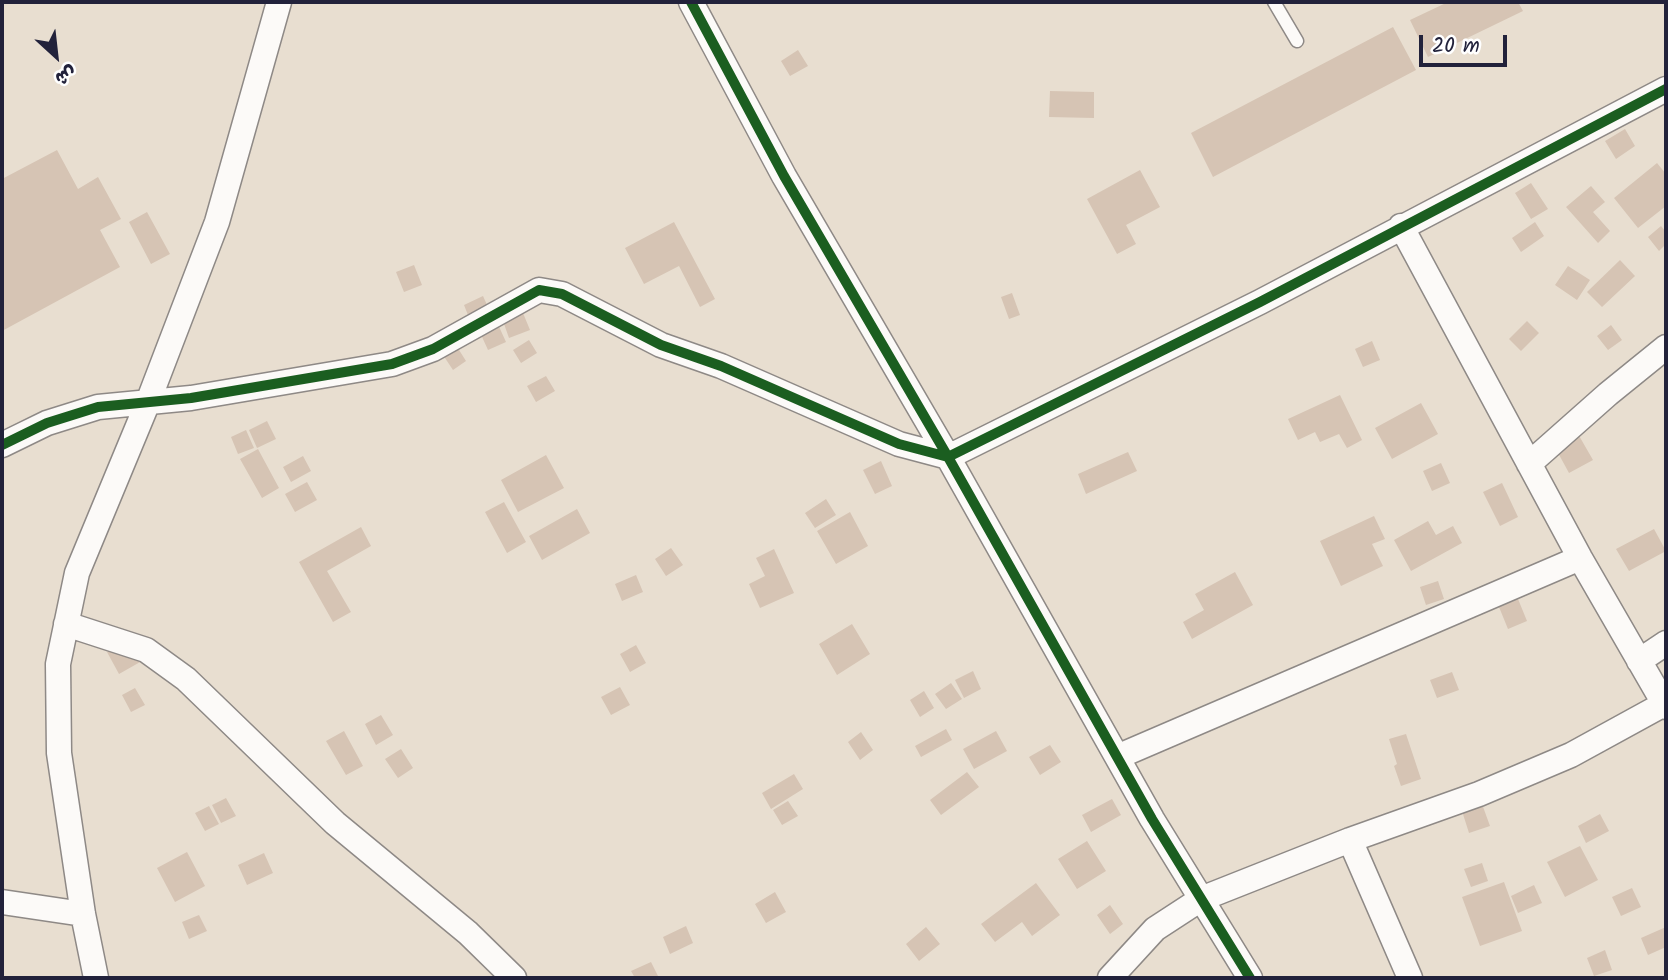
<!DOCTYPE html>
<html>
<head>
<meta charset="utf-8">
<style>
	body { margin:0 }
	#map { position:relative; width:1668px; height:980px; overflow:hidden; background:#e8ded0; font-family:Kalam,"Playpen Sans Arabic",sans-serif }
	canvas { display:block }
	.frame { position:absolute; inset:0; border:4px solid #22223b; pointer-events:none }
	.north { position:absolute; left:21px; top:21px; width:70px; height:70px; -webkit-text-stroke:5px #fff; paint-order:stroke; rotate:153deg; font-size:19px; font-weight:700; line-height:28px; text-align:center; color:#22223b }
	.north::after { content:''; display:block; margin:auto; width:24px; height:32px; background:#22223b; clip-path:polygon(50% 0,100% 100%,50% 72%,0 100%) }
	.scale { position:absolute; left:1419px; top:35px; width:88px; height:32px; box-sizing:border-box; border:4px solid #22223b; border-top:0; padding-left:9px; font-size:21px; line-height:24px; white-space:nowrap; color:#22223b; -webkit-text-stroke:5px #fff; paint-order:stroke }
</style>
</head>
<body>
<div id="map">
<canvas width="1668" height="980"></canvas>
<div class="frame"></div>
<div class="north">ش</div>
<div class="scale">20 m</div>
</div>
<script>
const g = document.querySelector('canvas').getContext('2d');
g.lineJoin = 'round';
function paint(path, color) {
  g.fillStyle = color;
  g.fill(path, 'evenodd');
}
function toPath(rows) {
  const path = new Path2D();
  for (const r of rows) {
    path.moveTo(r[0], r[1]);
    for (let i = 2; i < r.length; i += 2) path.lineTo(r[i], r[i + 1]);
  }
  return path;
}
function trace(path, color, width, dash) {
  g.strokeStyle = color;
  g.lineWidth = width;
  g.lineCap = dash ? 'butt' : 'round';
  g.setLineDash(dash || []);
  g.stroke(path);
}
paint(toPath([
	[1448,2,1518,2,1523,11,1428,57,1410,20],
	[1393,27,1416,70,1213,177,1191,133],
	[798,50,808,66,790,76,781,61],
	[1050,91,1094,92,1094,118,1049,117],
	[1625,129,1635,146,1616,159,1605,141],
	[57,150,78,189,98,177,121,219,100,230,120,267,2,331,2,179],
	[1657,163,1666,174,1666,206,1638,228,1614,198],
	[1140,170,1160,207,1126,225,1136,244,1117,254,1087,199],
	[1531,183,1548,209,1531,219,1515,193],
	[1591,186,1605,202,1593,212,1610,231,1598,243,1566,207],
	[147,212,170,254,151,264,129,222],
	[674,222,715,299,700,307,679,266,644,284,625,248],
	[1535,222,1544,236,1521,252,1512,238],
	[1661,226,1666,232,1666,244,1659,251,1648,237],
	[1620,260,1635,276,1602,307,1587,292],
	[414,265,422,285,404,292,396,272],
	[1568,266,1590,280,1577,300,1555,285],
	[1012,293,1020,315,1009,319,1001,297],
	[483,296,492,316,472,325,464,305],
	[523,313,530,330,509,338,503,321],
	[496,320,506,342,488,350,478,328],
	[1527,321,1539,333,1521,351,1509,339],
	[1611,325,1622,340,1608,350,1597,336],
	[447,331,466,361,453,370,433,340],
	[529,340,537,353,521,363,513,350],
	[1372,341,1380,360,1363,367,1355,349],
	[546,376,555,391,536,402,527,386],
	[1340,395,1362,440,1347,448,1339,434,1320,442,1315,432,1298,440,1288,419],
	[1421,403,1438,434,1392,459,1375,428],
	[267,421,276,439,257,448,249,430],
	[1574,427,1593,460,1569,473,1551,440],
	[246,430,254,448,238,454,231,437],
	[258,449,279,488,262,498,240,459],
	[1128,452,1137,471,1086,494,1078,474],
	[546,455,564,488,518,512,501,480],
	[303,456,311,471,291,482,283,467],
	[881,461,892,486,875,494,863,470],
	[1441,463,1450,483,1432,491,1423,471],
	[307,482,317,500,295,512,285,494],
	[1502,483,1518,517,1500,526,1483,492],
	[826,499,836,515,815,528,805,513],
	[504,502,526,542,507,553,485,512],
	[577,509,590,533,542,560,529,536],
	[850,512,868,546,836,564,817,531],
	[1374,516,1385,539,1372,544,1383,566,1341,586,1320,541],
	[1428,521,1436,535,1453,526,1462,543,1411,571,1394,540],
	[361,527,371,546,327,571,351,612,333,622,299,562],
	[1654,529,1666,551,1629,571,1616,549],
	[671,548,683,565,666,576,655,559],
	[774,549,794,593,760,608,749,584,765,576,756,558],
	[1235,572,1253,605,1192,639,1183,622,1204,610,1195,594],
	[636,575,643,592,622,601,615,584],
	[1438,581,1444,599,1426,605,1420,587],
	[1518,599,1527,621,1508,629,1499,607],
	[852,624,870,654,837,675,819,644],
	[138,636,149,657,119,674,107,652],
	[636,645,646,663,630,672,620,654],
	[973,671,981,689,964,698,955,680],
	[1452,672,1459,690,1437,698,1430,680],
	[951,683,962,699,946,709,935,694],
	[620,687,630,705,611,715,601,697],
	[135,688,145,705,131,712,122,695],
	[924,691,934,708,920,717,910,700],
	[381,715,393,735,376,745,365,724],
	[946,729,952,740,921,757,915,746],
	[344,731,363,766,346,775,326,741],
	[996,731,1007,751,974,769,963,749],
	[861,732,873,750,860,760,848,742],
	[1406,734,1421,779,1401,786,1394,766,1397,764,1389,739],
	[1050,745,1061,762,1040,775,1029,757],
	[401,749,413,768,398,778,385,759],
	[967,772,979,787,941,815,930,800],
	[794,774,803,789,771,809,762,793],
	[226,798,236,816,221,823,212,805],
	[1112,799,1121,815,1091,832,1082,815],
	[788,801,798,816,782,825,773,810],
	[1482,804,1490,826,1469,833,1462,811],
	[209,806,219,824,205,831,195,813],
	[1600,814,1609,831,1586,843,1578,826],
	[1087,841,1106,871,1077,889,1058,859],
	[1580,846,1598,880,1565,897,1547,862],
	[187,852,205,886,175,902,157,868],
	[264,853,273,873,247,885,238,865],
	[1482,863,1488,881,1471,887,1464,869],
	[1504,882,1522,931,1480,946,1462,897],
	[1036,883,1060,915,1032,936,1022,922,995,942,981,924],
	[1534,885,1542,903,1518,913,1511,896],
	[1632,888,1641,907,1621,916,1612,897],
	[775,892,786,912,766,923,755,904],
	[1110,905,1123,924,1110,934,1097,915],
	[199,915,207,931,189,939,182,922],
	[686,926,693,943,670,954,663,937],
	[926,927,940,944,919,961,906,944],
	[1666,927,1666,947,1648,955,1641,938],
	[1605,950,1612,970,1594,976,1587,958],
	[651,962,659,978,635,978,631,971]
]), '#d6c4b4');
const service = toPath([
	[1274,2,1297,41]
]);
const minor = toPath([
	[691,2,784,176,948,457,1152,819,1250,978],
	[1401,226,1580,558,1666,707],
	[2,445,47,423,98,407,191,398,392,364,433,349,539,290,562,294,661,345,721,366,899,444,948,457,1260,302,1666,89],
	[1529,464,1608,394,1666,347],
	[66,624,146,650,186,679,335,823,468,933,514,978],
	[1639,661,1666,643],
	[1117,757,1580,558],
	[1350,840,1410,978],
	[2,902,83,914],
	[96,978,83,914,59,753,58,664,77,573,148,402,217,222,279,2],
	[1110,978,1155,929,1201,899,1350,840,1479,794,1571,755,1664,704]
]);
trace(service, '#8e8986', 15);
trace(minor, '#8e8986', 27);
trace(service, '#fcfaf8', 12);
trace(minor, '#fcfaf8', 24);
trace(toPath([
	[691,2,784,176,948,457,1152,819,1250,978],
	[2,445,47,423,98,407,191,398,392,364,433,349,539,290,562,294,661,345,721,366,899,444,948,457,1260,302,1666,89]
]), '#1b5e20', 10);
</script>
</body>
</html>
